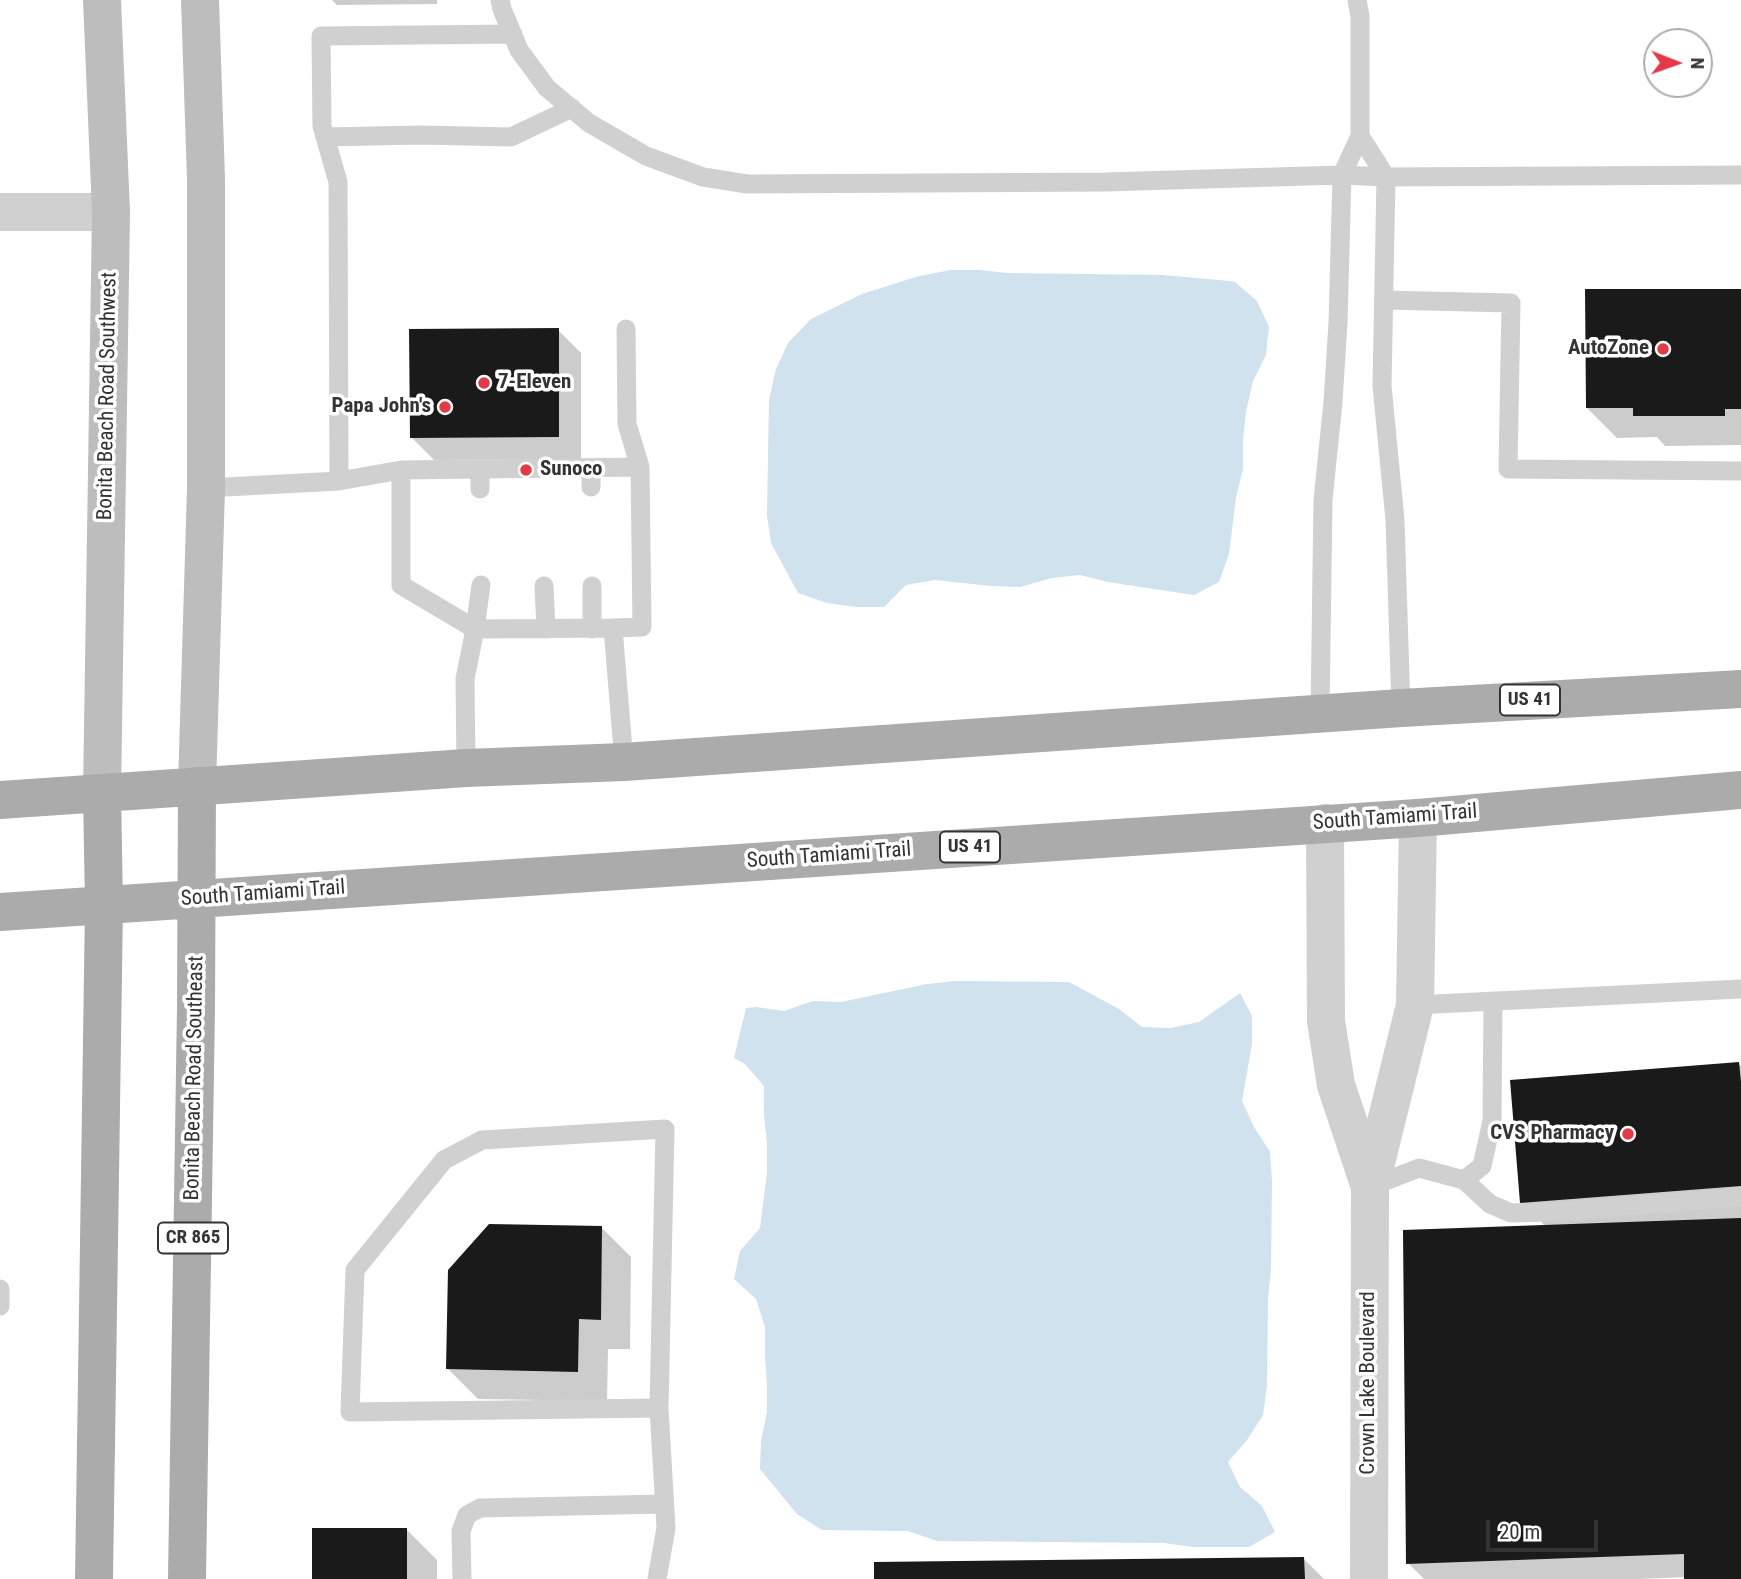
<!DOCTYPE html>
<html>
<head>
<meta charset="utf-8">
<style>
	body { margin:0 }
	#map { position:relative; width:1741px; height:1579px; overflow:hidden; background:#fff; font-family:"Roboto Condensed",sans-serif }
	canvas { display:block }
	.north { position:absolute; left:1643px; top:28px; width:70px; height:70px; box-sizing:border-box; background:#fff; border:2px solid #adadad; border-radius:50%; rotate:91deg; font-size:19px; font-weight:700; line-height:28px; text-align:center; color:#333 }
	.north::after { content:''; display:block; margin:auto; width:24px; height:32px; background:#e63946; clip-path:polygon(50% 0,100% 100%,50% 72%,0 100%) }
	.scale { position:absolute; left:1486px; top:1520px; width:112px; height:32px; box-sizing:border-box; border:4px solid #333; border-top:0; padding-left:9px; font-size:21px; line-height:24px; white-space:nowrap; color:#333; -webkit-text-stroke:5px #fff; paint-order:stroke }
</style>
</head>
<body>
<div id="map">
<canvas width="1741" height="1579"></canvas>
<div class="north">N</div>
<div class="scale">20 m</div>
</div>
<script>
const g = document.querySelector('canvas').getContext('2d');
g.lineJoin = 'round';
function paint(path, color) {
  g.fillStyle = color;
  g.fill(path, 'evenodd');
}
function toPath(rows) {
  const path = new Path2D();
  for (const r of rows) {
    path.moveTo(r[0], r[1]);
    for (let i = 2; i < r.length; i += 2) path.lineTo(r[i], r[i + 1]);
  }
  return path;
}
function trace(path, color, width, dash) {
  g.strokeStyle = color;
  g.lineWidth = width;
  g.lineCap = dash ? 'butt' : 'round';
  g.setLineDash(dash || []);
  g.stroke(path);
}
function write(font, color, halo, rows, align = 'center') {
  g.font = font + ' "Roboto Condensed",sans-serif';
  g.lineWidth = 7;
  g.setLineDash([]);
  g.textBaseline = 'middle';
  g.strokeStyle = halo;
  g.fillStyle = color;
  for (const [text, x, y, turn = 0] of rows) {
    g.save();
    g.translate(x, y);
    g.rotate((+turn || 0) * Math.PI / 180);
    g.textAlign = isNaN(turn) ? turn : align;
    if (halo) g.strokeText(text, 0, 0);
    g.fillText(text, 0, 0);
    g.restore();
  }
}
paint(toPath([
	[951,270,979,270,1008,273,1163,275,1230,281,1235,282,1257,301,1269,327,1266,355,1253,381,1246,412,1243,440,1243,469,1236,497,1229,554,1219,582,1194,595,1108,582,1080,575,1052,578,1020,587,991,586,935,580,906,585,884,607,855,607,827,603,798,593,771,543,767,515,769,400,776,369,788,343,811,319,862,294,919,276],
	[955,981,1069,982,1119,1009,1142,1027,1170,1028,1199,1022,1240,993,1252,1016,1252,1044,1242,1101,1254,1127,1270,1152,1272,1181,1271,1269,1268,1298,1267,1386,1263,1415,1247,1440,1228,1462,1240,1487,1262,1506,1275,1532,1249,1547,1193,1547,1164,1543,937,1541,908,1531,822,1530,797,1514,760,1469,761,1441,767,1412,767,1384,765,1355,765,1327,756,1299,734,1279,740,1251,760,1228,767,1172,767,1144,764,1115,764,1086,745,1064,734,1058,746,1008,756,1007,784,1011,813,1001,841,1002,927,984]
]), '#cfe2ee');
paint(toPath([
	[332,0,437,0,437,4,337,5],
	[1741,290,1741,445,1665,446,1657,437,1617,438,1587,408],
	[558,330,581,353,581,459,434,460,411,437],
	[1739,1064,1741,1066,1741,1579,1686,1579,1686,1577,1639,1579,1424,1579,1408,1563,1546,1227,1522,1202],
	[601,1227,631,1257,630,1349,608,1349,607,1401,478,1399,448,1369],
	[407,1530,437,1560,437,1579,313,1579],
	[1304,1559,1324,1579,876,1579]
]), '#0003');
paint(toPath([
	[1585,289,1741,289,1741,409,1725,409,1725,416,1633,416,1633,408,1586,408],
	[559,328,559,437,410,438,409,329],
	[1739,1062,1741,1082,1741,1186,1520,1203,1510,1080],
	[1741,1218,1741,1579,1684,1579,1684,1554,1406,1564,1403,1230],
	[489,1224,602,1226,601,1320,579,1319,578,1372,446,1369,448,1270],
	[312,1528,407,1528,407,1579,312,1579],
	[1304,1557,1305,1579,874,1579,874,1562]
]), '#1a1a1a');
trace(toPath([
	[500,0,502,9,519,50,547,88,589,123,646,156,703,177,747,184,1105,182,1342,175,1386,177,1741,175],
	[1360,136,1386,177,1382,386,1395,520,1401,708],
	[325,137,421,135,511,137,572,108],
	[1384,300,1511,303,1508,469,1741,471],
	[591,468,591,487],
	[401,470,640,467,627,424,626,329],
	[339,481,338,182,322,126,321,36,513,34],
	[206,488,339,481,401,470,401,585,475,629,613,628,624,762],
	[480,489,480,470],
	[544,586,546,629],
	[613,628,642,627,640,467],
	[592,629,592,586],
	[1320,713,1323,500,1333,402,1338,323,1342,175,1360,136,1360,16,1357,0],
	[466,768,465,679,475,629,481,585],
	[1415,1005,1741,989],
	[1464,1180,1490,1204,1511,1213,1551,1212,1741,1197],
	[1370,1187,1419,1168,1464,1180,1482,1166,1492,1121,1493,1002],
	[0,1289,0,1306],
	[462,1579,461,1531,467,1515,480,1508,664,1504],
	[657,1579,666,1528,659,1408,665,1129,482,1140,444,1160,355,1270,350,1412,659,1408]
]), '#d0d0d0', 19);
trace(toPath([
	[0,212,111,212],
	[1325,823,1326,1021,1336,1085,1370,1187],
	[1369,1579,1370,1187,1415,1005,1418,818]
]), '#d0d0d0', 38);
trace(toPath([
	[197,786,206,488,206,179,200,0],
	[102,793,111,212,102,0]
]), '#bdbdbd', 38);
trace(toPath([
	[0,800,466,768,624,762,1401,708,1741,689],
	[0,912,1418,818,1741,790],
	[94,1579,104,906,102,793],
	[187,1579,196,1007,197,786]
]), '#ababab', 38);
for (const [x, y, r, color] of [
	[1663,349,7,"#e63946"],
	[484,383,7,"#e63946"],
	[445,407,7,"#e63946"],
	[526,470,7,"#e63946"],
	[1628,1134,7,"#e63946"]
]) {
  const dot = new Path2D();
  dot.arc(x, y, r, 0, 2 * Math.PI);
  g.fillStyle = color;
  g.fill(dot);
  trace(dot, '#fff', 2.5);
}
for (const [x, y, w] of [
	[1530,700,60],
	[970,847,60],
	[193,1238,70]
]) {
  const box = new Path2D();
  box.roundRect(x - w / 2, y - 15.5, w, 31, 5);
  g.fillStyle = '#fff';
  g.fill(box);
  trace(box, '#333', 2);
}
write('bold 19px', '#333', null, [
	["US 41",1530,700],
	["US 41",970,847],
	["CR 865",193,1238]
]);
write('bold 21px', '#333', '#fff', [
	["AutoZone",1649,349],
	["7-Eleven",498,383,"left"],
	["Papa John's",431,407],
	["Sunoco",540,470,"left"],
	["CVS Pharmacy",1614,1134]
], 'right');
write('21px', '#333', '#fff', [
	["Bonita Beach Road Southwest",108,396,-89],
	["South Tamiami Trail",1395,818,-4],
	["South Tamiami Trail",829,856,-4],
	["South Tamiami Trail",263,894,-4],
	["Bonita Beach Road Southeast",195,1078,-89],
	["Crown Lake Boulevard",1369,1383,-90]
]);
</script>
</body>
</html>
